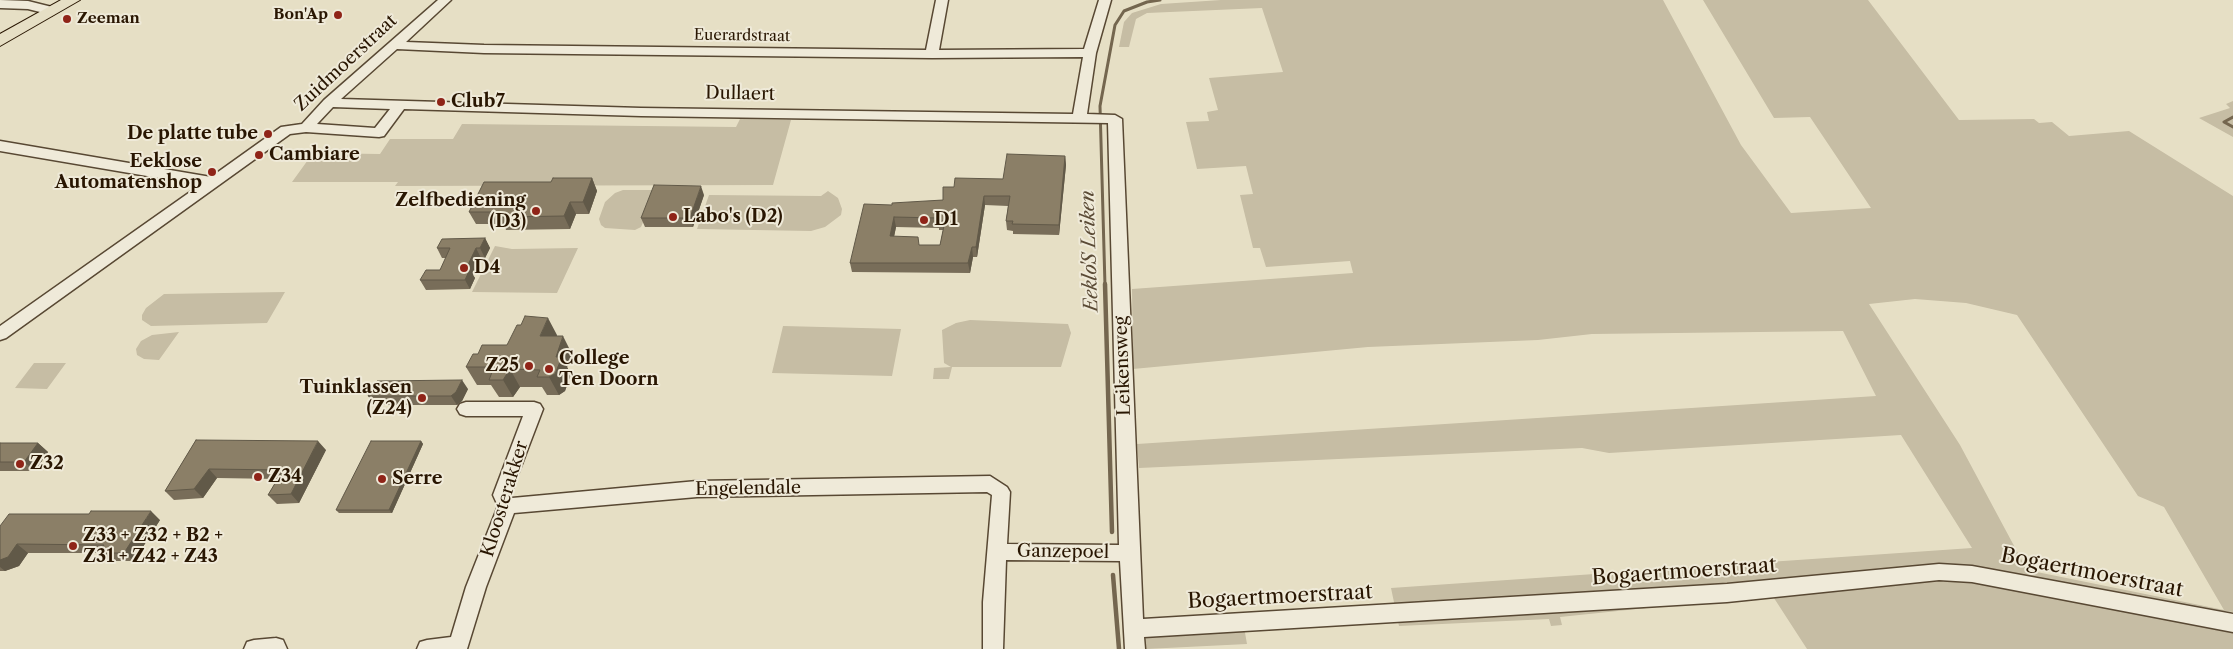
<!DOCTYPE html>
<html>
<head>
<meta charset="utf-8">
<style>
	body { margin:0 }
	canvas { display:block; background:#e6dfc5 }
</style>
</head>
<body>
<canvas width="2233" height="649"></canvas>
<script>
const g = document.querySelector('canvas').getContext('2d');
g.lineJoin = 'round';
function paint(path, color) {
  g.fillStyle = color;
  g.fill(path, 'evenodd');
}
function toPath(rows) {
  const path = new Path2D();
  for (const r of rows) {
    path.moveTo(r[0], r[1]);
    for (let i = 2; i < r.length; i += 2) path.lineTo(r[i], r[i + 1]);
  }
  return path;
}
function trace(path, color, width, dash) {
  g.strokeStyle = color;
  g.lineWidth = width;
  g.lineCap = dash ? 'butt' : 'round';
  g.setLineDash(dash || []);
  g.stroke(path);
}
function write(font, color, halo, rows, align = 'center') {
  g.font = font + ' "Libre Caslon Text",serif';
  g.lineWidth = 4;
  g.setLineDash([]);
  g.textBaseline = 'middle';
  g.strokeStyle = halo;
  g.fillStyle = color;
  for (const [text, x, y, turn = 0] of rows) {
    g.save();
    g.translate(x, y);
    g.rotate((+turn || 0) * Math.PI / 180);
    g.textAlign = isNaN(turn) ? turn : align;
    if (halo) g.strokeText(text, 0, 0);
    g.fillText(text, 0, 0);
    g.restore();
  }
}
paint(toPath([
	[1221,0,1663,0,1741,145,1791,213,1871,208,1810,117,1774,118,1703,0,1868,0,1959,120,2034,119,2039,123,2052,122,2069,136,2129,131,2233,196,2233,612,2225,611,2230,625,2233,626,2233,649,1807,649,1772,595,1560,617,1562,625,1551,626,1549,619,1399,626,1391,588,1972,548,1901,435,1609,453,1582,448,1139,468,1137,444,1876,396,1843,331,1592,334,1538,340,1368,347,1133,369,1132,289,1353,273,1350,261,1266,267,1260,248,1253,248,1240,195,1253,194,1246,166,1197,169,1186,122,1209,121,1207,112,1218,110,1209,78,1283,72,1262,8,1147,13,1136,19,1129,47,1119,47,1124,22,1132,13,1161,4],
	[1915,299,1966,303,2017,315,2138,496,2164,507,2224,610,2027,570,1960,445,1869,304],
	[2233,101,2233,137,2199,118,2230,108,2226,104],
	[740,119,791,120,773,185,395,186,398,182,292,182,313,153,380,154,390,139,453,139,462,124,736,127],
	[623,190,657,190,641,227,635,230,605,228,601,225,599,219,605,202,615,193],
	[828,191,838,198,842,209,841,215,825,227,811,231,697,229,709,195,821,196],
	[495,246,512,249,578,248,557,293,472,292],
	[285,292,267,323,151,326,142,320,142,315,146,308,164,294],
	[970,320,1068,324,1071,333,1061,367,952,367,949,379,933,379,934,368,951,367,944,363,942,330,956,323],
	[783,326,901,329,892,376,772,373],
	[179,332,159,360,144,359,137,355,136,349,141,341,152,335],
	[34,363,66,363,47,389,15,388],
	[1244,627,1247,644,1146,649,1144,633]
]), '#c6bda4');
trace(toPath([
	[2233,117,2224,122,2233,127],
	[1105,286,1100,106,1115,25,1124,11,1147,2,1160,0]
]), '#74664f', 3);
trace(toPath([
	[1105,284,1112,532],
	[1113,575,1119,649]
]), '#74664f', 4.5);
const minor = toPath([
	[0,0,28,1,56,8,58,11,52,15,28,9,0,8,0,0],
	[438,0,451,0,406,42,484,45,926,50,936,0,948,0,939,50,1084,49,1099,0,1111,0,1096,53,1087,114,1115,115,1122,119,1143,619,1727,584,1939,564,1972,566,2233,614,2233,632,1972,582,1939,580,1727,602,1144,637,1145,649,1125,649,1120,561,1006,560,1003,649,983,649,983,602,992,495,987,492,697,497,514,513,486,587,467,649,417,649,420,642,427,640,451,637,466,587,498,506,493,495,523,416,466,416,460,414,457,409,460,404,466,402,534,402,540,404,543,409,517,477,511,495,512,498,697,481,990,476,1007,487,1010,492,1007,544,1119,545,1108,123,641,116,404,109,384,136,379,137,306,132,290,134,6,338,0,340,0,326,200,185,0,151,0,141,211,177,281,127,302,124,324,100,438,0],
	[397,49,484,53,932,58,1083,57,1073,114,641,108,341,99,397,49],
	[333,107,390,109,375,128,317,124,333,107],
	[276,638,283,640,287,649,244,649,247,642,254,640,276,638]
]);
const major = toPath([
	[61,0,80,0,0,46,0,34,61,0]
]);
trace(minor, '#584833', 3);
trace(major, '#291602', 2);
paint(minor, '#efead9');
paint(major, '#e6dfc5');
paint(toPath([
	[1065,156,1066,165,1059,235,1013,234,1013,231,1007,230,1006,221,1008,206,985,205,977,257,973,257,970,273,852,272,850,263,892,205,943,200,954,187,1003,179],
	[896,227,939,228,939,230,943,230,940,245,919,245,894,237],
	[592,178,597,191,589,214,576,214,570,229,506,230,504,224,476,224,469,212,551,182],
	[704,195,693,227,645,227,641,218],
	[485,238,490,248,485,258,481,258,473,275,475,278,470,289,426,290,420,280,440,270,446,258,442,258,437,248],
	[557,335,557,336,572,354,567,367,571,374,565,391,559,395,547,395,542,387,520,387,513,397,499,397,491,385,477,385,466,367,478,354,507,345],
	[468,389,462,401,457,405,375,405,368,396],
	[196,440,326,450,299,503,277,504,268,495,278,479,217,478,203,498,174,500,165,491],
	[421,441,423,444,392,513,339,513,336,510],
	[0,443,38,443,48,452,35,471,0,471],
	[89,514,160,520,134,561,109,561,100,553,28,553,19,566,5,571,0,571,0,526]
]), '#786d59');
paint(toPath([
	[1065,156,1066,165,1059,235,1059,225],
	[592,178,597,191,589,214,583,202],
	[701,186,704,195,693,227,690,218],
	[984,196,985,205,977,257,976,247],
	[570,202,576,214,570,229,564,216],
	[894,217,896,227,892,246,890,236],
	[485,238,490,248,485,258,480,248],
	[972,247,973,257,970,273,968,263],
	[476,248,481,258,473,275,475,278,470,289,465,280,466,269],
	[548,318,557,335,550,354,540,336],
	[563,336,572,354,567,367,571,374,565,391,559,395,549,377],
	[510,369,520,387,513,397,503,380],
	[462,380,468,389,462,401,457,405,451,396],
	[318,441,326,450,299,503,291,494],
	[421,441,423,444,392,513,389,510],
	[38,443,48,452,35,471,24,462],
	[209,469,217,478,203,498,194,489],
	[151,511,160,520,134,561,124,553],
	[17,544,28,553,19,566,5,571,0,567,0,560]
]), '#615948');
const building = toPath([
	[1007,154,1065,156,1059,225,1012,224,1013,221,1006,221,1010,196,984,196,976,247,972,247,968,263,850,263,864,204,892,205,892,203,943,200,943,187,954,187,955,178,1003,179,1007,154],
	[894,217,938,218,938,221,945,221,940,245,919,245,918,237,890,236,894,217],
	[553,178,592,178,583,202,570,202,564,216,500,217,498,212,469,212,484,182,551,182,553,178],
	[654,185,701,186,690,218,641,218,654,185],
	[485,238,480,248,476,248,466,269,470,269,465,280,420,280,426,270,440,270,450,248,437,248,442,239,485,238],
	[525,316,548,318,540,336,563,336,556,357,562,357,555,374,549,377,537,377,540,370,510,369,503,380,489,380,494,367,466,367,473,354,478,354,482,345,507,345,517,325,521,325,525,316],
	[462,380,456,392,451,396,368,396,377,381,462,380],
	[196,440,318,441,291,494,268,495,283,470,209,469,194,489,165,491,196,440],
	[371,441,421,441,389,510,336,510,371,441],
	[0,443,38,443,24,462,0,462,0,443],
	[91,511,151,511,124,553,99,553,104,545,17,544,8,557,0,560,0,526,9,514,89,514,91,511]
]);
paint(building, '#8b7f67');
trace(building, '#615948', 1);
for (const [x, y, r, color] of [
	[338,15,5,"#8f2418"],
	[67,19,5,"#8f2418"],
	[441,102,5,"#8f2418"],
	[268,134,5,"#8f2418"],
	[259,155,5,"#8f2418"],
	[212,172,5,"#8f2418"],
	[536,211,5,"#8f2418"],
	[673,217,5,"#8f2418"],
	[924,220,5,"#8f2418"],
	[464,268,5,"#8f2418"],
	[529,366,5,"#8f2418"],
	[549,369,5,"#8f2418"],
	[422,398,5,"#8f2418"],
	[20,464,5,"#8f2418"],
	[258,477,5,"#8f2418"],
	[382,479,5,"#8f2418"],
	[73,546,5,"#8f2418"]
]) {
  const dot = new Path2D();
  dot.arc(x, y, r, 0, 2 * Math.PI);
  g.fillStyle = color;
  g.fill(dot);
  trace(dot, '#efead9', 2);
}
write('bold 15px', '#291602', '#efead9', [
	["Bon'Ap",328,15],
	["Zeeman",77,19,"left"]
], 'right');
write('15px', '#291602', '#efead9', [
	["Euerardstraat",742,36,1]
]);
write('18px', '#291602', '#efead9', [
	["Zuidmoerstraat",346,63,-43],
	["Dullaert",740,94,1],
	["Leikensweg",1123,366,-92],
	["Engelendale",748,489,-1],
	["Kloosterakker",505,499,-73],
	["Ganzepoel",1063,552,1]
]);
write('bold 18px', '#291602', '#efead9', [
	["Club7",451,102],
	["De platte tube",258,134,"right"],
	["Cambiare",269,155],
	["Eeklose",202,162,"right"],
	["Automatenshop",202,183,"right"],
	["Zelfbediening",526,201,"right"],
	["(D3)",526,222,"right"],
	["Labo's (D2)",683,217],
	["D1",934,220],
	["D4",474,268],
	["College",559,359],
	["Ten Doorn",559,380],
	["Z25",519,366,"right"],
	["Tuinklassen",412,388,"right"],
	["(Z24)",412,409,"right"],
	["Z32",30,464],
	["Z34",268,477],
	["Serre",392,479],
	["Z33 + Z32 + B2 +",83,536],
	["Z31 + Z42 + Z43",83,557]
], 'left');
write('italic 19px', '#5b4b36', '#efead9', [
	["Eeklo'S Leiken",1090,251,-92]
]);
write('21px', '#291602', '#efead9', [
	["Bogaertmoerstraat",1684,572,-4],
	["Bogaertmoerstraat",2092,573,11],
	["Bogaertmoerstraat",1280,597,-3]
]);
</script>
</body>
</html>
